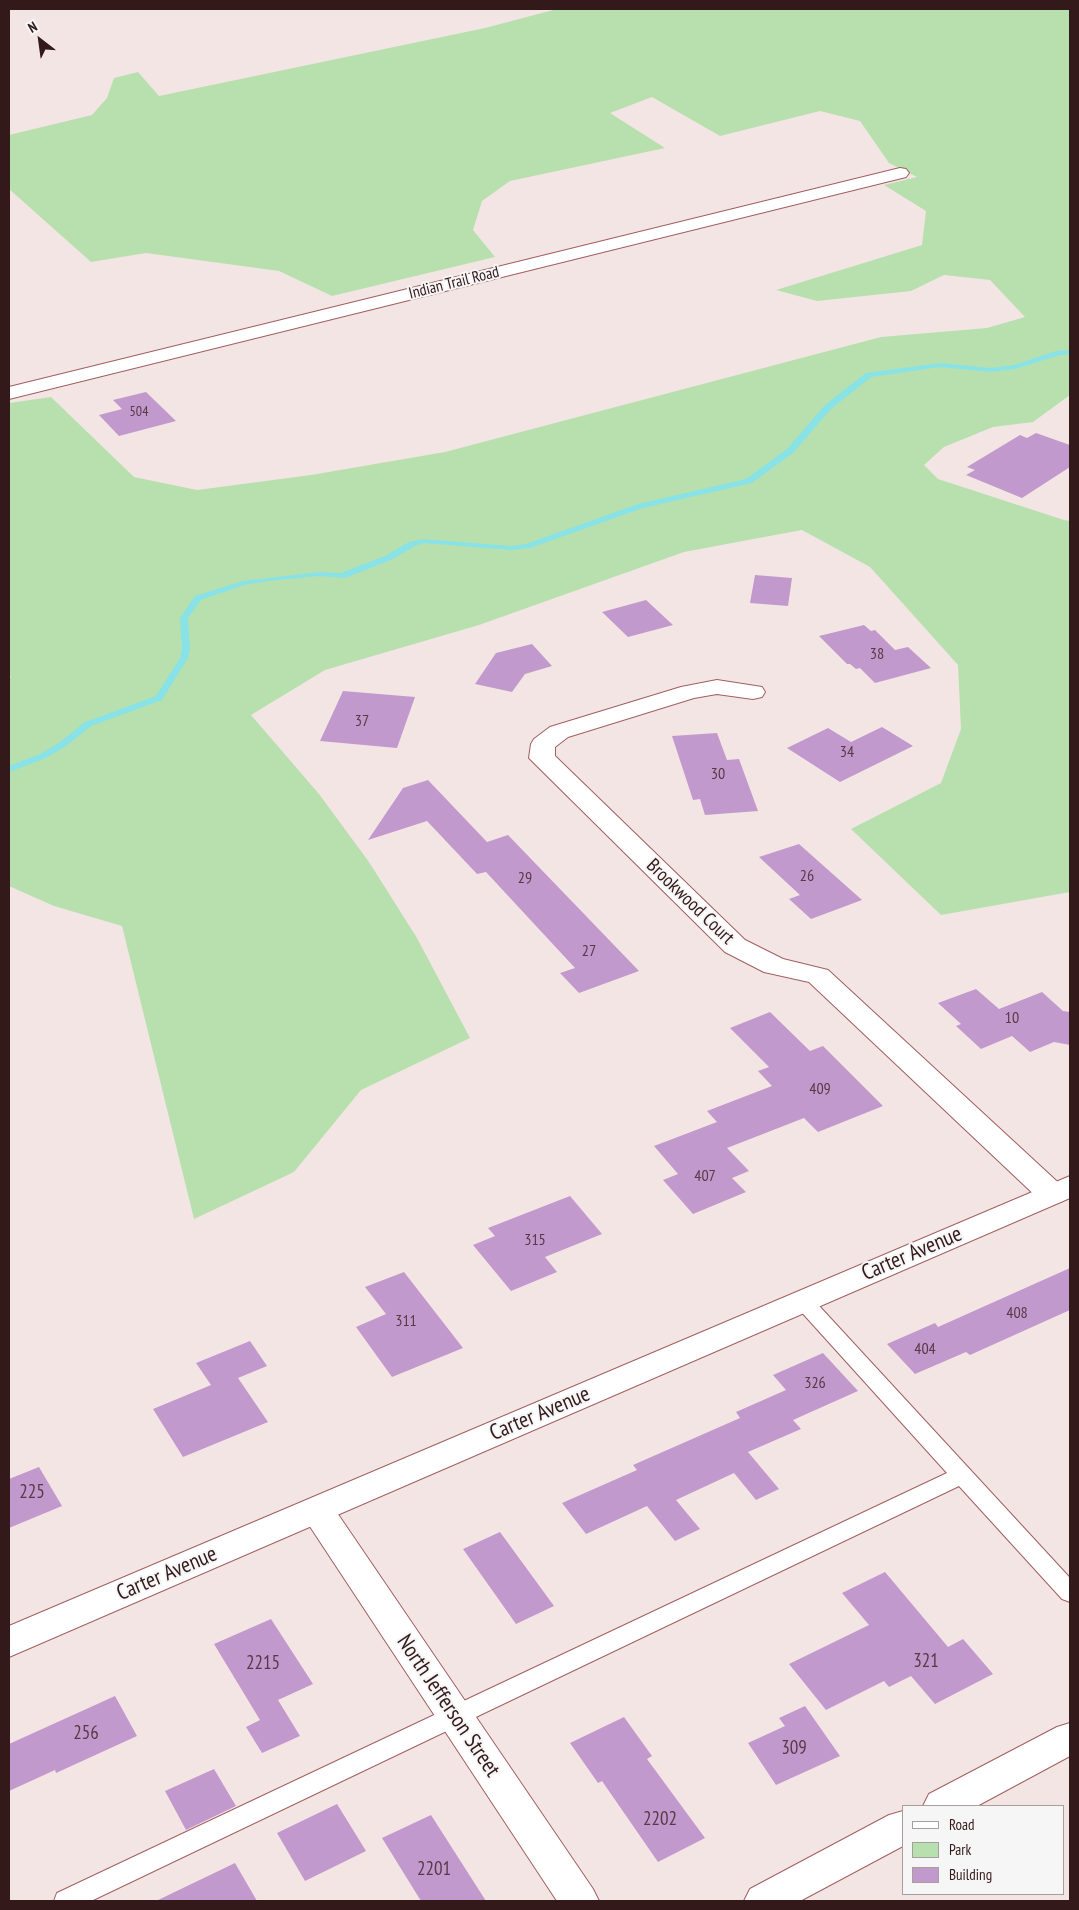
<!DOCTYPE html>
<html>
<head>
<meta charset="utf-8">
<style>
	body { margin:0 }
	#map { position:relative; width:1079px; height:1910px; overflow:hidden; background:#f4e5e5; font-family:"PT Sans Narrow",sans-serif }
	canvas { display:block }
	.frame { position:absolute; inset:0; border:10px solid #34191a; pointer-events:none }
	.legend { position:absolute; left:902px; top:1805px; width:162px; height:90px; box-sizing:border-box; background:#f6f6f6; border:1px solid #a89e9e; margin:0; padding:6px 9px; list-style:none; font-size:15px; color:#34191a }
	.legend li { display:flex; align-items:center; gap:10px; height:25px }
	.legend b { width:25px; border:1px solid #a89e9e }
	.north { position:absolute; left:15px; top:15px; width:50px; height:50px; -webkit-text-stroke:4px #f6f6f6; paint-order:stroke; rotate:330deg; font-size:14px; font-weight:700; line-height:20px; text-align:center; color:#34191a }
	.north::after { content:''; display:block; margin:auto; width:18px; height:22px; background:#34191a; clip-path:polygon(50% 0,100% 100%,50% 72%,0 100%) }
</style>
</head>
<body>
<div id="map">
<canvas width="1079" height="1910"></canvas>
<div class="frame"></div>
<ul class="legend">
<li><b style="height:6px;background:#fff"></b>Road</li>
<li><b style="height:14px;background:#b8e0ae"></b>Park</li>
<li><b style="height:14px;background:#c299cc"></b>Building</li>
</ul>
<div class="north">N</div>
</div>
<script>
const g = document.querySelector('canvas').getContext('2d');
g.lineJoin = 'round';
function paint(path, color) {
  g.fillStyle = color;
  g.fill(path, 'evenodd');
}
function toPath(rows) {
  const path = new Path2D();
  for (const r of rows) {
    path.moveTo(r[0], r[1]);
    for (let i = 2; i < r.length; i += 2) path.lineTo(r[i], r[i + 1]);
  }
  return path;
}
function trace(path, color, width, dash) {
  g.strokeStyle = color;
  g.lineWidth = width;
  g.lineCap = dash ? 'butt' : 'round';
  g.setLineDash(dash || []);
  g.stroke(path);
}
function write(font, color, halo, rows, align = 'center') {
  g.font = font + ' "PT Sans Narrow",sans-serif';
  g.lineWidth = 4;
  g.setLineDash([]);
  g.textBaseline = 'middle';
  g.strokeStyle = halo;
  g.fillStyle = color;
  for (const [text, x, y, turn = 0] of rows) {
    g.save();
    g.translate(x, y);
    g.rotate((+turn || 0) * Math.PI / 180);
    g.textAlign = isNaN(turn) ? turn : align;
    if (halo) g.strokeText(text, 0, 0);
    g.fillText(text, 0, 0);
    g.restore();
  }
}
paint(toPath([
	[557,9,1070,9,1070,395,1033,422,993,427,944,447,924,465,938,479,1064,520,1070,521,1070,892,941,915,851,829,941,783,961,729,958,665,870,567,802,530,684,552,479,625,325,670,251,715,319,794,369,862,417,938,470,1038,361,1090,294,1172,194,1219,122,926,54,906,9,886,9,679,11,677,9,675,9,403,51,397,134,477,197,490,311,475,445,452,881,337,987,328,1025,317,990,280,944,275,911,291,817,301,776,290,922,245,926,211,884,185,917,177,889,163,860,121,820,111,720,136,652,97,610,113,665,148,510,181,482,201,473,230,495,257,332,296,279,271,146,253,91,262,9,189,9,135,92,115,107,98,114,78,138,72,159,96,485,28]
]), '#b8e0ae');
paint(toPath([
	[1070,350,1070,354,1060,355,1015,369,991,372,940,367,871,377,831,409,793,453,752,483,643,508,530,548,511,550,424,543,415,546,391,560,345,578,319,576,269,581,244,585,201,600,188,618,190,649,188,658,162,700,91,726,66,746,46,758,9,772,9,766,40,754,60,742,85,722,156,696,180,658,182,649,180,618,195,596,243,581,319,572,341,573,385,556,409,542,424,539,511,546,526,544,638,504,746,479,787,449,825,405,866,373,940,363,991,368,1014,365,1056,351,1070,350]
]), '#89e2e6');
paint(toPath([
	[146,392,176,421,119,436,99,415,122,409,113,400],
	[1036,433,1070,445,1070,467,1022,498,966,475,975,470,967,467,1020,435,1027,438],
	[755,575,792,578,788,606,750,603],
	[646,600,673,625,628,637,602,612],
	[864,625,871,631,875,630,895,650,908,647,931,668,875,683,860,668,856,669,850,664,847,664,819,636],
	[532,644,552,666,525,674,512,692,475,684,496,653],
	[343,691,415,697,397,748,320,741],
	[882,727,913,746,840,782,787,748,828,728,851,742],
	[717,733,727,760,739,759,758,811,705,815,700,799,693,800,672,736],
	[428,780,487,842,508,835,639,971,579,993,560,973,575,968,486,872,477,874,427,821,368,840,403,788],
	[799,844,862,900,811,919,789,899,800,895,759,857],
	[976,989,999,1009,1042,992,1063,1011,1070,1012,1070,1045,1054,1042,1030,1052,1012,1036,981,1049,956,1026,961,1024,938,1003],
	[770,1012,810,1051,823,1046,883,1106,818,1132,804,1118,727,1148,749,1171,732,1178,746,1192,693,1214,663,1180,678,1174,654,1146,717,1122,707,1111,772,1086,758,1071,769,1067,730,1028],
	[570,1196,602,1234,545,1257,557,1272,511,1291,473,1245,495,1236,488,1228],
	[1070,1268,1070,1310,970,1355,966,1352,915,1374,887,1344,935,1323,938,1327],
	[404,1272,463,1348,392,1377,356,1327,386,1314,365,1287],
	[250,1341,267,1366,238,1378,268,1422,183,1457,153,1409,211,1385,196,1363],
	[823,1353,858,1391,793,1420,801,1429,748,1452,779,1489,756,1500,734,1473,676,1500,700,1529,675,1541,647,1506,586,1534,562,1503,637,1470,633,1465,740,1418,736,1412,786,1390,773,1375],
	[39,1467,62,1506,9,1528,9,1479],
	[500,1532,554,1606,516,1624,463,1549],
	[885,1572,948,1647,963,1639,993,1674,935,1704,911,1676,889,1687,884,1681,826,1710,789,1664,869,1625,842,1593],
	[271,1619,313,1684,278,1700,300,1736,262,1753,246,1727,260,1720,214,1644],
	[115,1696,137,1736,56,1773,55,1770,9,1791,9,1744],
	[805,1706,840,1756,776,1785,748,1743,785,1726,779,1718],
	[624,1717,652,1756,647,1759,705,1838,658,1862,602,1781,598,1783,570,1743],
	[214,1769,236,1806,186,1830,165,1791],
	[337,1804,366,1851,305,1881,277,1833],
	[431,1815,486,1901,421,1901,382,1838],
	[235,1863,257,1901,156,1901]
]), '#c299cc');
const service = toPath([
	[803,1294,810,1296,1070,1578,1070,1602,1062,1599,959,1486,91,1901,54,1901,57,1893,947,1473,796,1306,793,1301,796,1296,803,1294]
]);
const minor = toPath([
	[900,168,906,169,909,173,906,177,9,399,9,387,900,168],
	[717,680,762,687,765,692,762,697,753,699,717,694,694,698,568,737,555,747,555,756,745,940,783,959,828,970,1063,1187,1067,1194,1063,1201,1052,1204,1041,1201,809,982,764,972,725,952,529,758,531,744,534,739,550,727,681,687,717,680],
	[317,1497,329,1501,593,1889,599,1901,557,1901,305,1519,300,1510,305,1501,317,1497],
	[1070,1723,1070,1756,977,1806,923,1806,929,1794,1057,1727,1070,1723],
	[903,1811,903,1846,800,1901,744,1901,750,1889,889,1815,903,1811]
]);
const tertiary = toPath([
	[1070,1176,1070,1198,9,1657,9,1626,1070,1176]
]);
trace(service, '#a05f60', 2);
trace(minor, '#a05f60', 2);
trace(tertiary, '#a05f60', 2);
paint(service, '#fff');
paint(minor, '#fff');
paint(tertiary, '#fff');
write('14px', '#583946', null, [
	["504",139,412]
]);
write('16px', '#34191a', '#f6f6f6', [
	["Indian Trail Road",454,283,-14]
]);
write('16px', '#583946', null, [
	["38",877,654],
	["37",362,721],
	["34",847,752],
	["30",718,774],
	["26",807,876],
	["29",525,878],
	["27",589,951],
	["10",1012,1018],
	["409",820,1089],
	["407",705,1176],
	["315",535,1240],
	["408",1017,1313],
	["311",406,1321],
	["404",925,1349],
	["326",815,1383]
]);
write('19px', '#34191a', '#f6f6f6', [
	["Brookwood Court",690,902,44]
]);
write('19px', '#583946', null, [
	["225",32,1493],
	["321",926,1662],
	["2215",263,1664],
	["256",86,1734],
	["309",794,1749],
	["2202",660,1820],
	["2201",434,1870]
]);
write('22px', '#34191a', '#f6f6f6', [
	["Carter Avenue",912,1254,-23],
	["Carter Avenue",540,1414,-23],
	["Carter Avenue",167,1574,-23],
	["North Jefferson Street",448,1706,56]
]);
</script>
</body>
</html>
